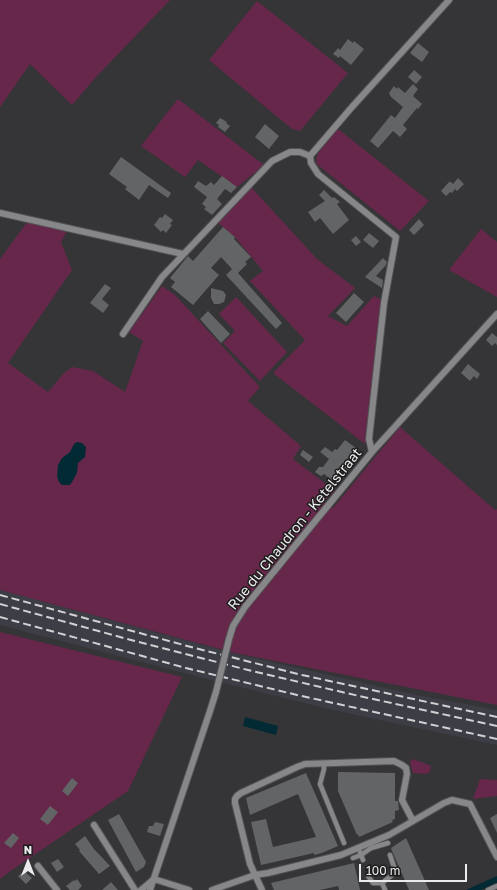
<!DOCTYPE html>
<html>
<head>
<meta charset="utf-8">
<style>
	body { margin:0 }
	#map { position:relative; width:497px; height:890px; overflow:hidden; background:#353537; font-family:"Golos Text",sans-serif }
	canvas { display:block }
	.north { position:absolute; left:8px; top:842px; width:40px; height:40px; -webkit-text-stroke:3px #1d1d1e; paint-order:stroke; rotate:0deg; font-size:11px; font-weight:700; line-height:16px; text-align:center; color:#ebebed }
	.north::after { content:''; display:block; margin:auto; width:14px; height:18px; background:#ebebed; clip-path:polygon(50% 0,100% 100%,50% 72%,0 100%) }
	.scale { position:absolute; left:359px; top:864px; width:108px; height:18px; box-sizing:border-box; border:2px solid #ebebed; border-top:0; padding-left:5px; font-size:12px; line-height:14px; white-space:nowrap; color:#ebebed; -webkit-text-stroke:3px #1d1d1e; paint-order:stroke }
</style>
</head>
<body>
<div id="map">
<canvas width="497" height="890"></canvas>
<div class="north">N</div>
<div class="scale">100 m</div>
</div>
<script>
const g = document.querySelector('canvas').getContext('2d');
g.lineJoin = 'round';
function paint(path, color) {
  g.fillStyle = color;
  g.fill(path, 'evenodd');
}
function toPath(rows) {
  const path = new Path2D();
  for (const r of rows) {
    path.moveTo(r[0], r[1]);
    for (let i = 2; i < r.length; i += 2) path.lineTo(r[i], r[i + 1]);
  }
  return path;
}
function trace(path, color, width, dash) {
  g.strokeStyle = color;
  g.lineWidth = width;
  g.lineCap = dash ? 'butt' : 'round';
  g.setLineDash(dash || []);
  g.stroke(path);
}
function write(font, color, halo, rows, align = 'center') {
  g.font = font + ' "Golos Text",sans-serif';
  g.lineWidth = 3;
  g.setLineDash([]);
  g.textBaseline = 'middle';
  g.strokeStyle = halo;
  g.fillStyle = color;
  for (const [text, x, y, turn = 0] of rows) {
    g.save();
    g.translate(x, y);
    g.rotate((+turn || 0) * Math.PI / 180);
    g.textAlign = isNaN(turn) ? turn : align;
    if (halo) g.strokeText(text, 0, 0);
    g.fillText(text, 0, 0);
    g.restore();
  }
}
paint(toPath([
	[0,590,232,653,417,695,497,710,497,745,333,710,207,679,0,625]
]), '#3d3d46');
paint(toPath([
	[0,0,170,0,97,76,72,105,30,64,0,107],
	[257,1,348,73,300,131,292,129,209,60],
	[178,99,264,165,237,187,198,160,185,177,141,146],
	[338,129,429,201,400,231,318,165,316,162,318,153],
	[251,187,317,259,355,288,328,316,347,326,374,296,382,300,371,412,365,444,273,373,305,340,250,281,263,271,235,237,218,223],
	[28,221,67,231,61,242,72,270,8,363,48,392,64,373,72,367,93,371,125,392,143,341,129,332,162,286,175,295,260,387,248,401,301,446,293,459,335,491,324,501,333,508,400,427,495,510,497,509,497,705,235,653,0,590,0,259],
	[481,229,497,242,497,297,449,270],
	[236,297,287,352,260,381,223,343,235,331,219,314],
	[0,632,182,677,128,791,9,872,0,879],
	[413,759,431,766,430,772,426,774,413,773,410,762],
	[480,779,497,780,497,796,473,799]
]), '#67274a');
paint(toPath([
	[77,442,82,443,86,447,85,457,78,463,77,473,72,482,70,485,62,485,59,482,57,476,58,465,62,458,70,452,74,444],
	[245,717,278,726,276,735,243,726],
	[497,876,497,883,481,890,466,890]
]), '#022a34');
paint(toPath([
	[348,39,353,43,354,41,364,49,351,65,340,56,339,58,333,54,338,48,340,50],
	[418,43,429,52,422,62,410,53],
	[414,70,422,77,416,84,408,77],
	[413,84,418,89,413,96,422,104,418,109,417,108,403,125,407,129,400,137,393,131,378,148,370,141,391,115,395,118,403,107,391,97,389,93,394,86,397,89,398,87,405,93],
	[220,118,227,122,226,123,230,126,225,132,218,127,219,125,216,123],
	[265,124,279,136,269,149,255,137],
	[121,157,171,193,168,198,149,185,139,200,125,189,127,187,109,174],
	[222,176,237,187,231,193,225,189,217,199,222,204,212,215,204,209,206,207,202,204,207,197,194,187,198,181,206,186,211,182,214,185],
	[458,178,464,184,457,191,455,189,452,193,450,192,446,196,441,191,449,182,451,182,453,184],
	[324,190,332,198,334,197,340,202,337,204,349,220,333,234,320,218,315,222,308,212,325,201,319,195],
	[165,214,173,220,170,224,172,225,166,233,163,230,161,232,154,225,160,217,162,218],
	[419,219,424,225,414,235,409,230],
	[223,227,235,237,234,239,251,257,245,262,247,264,238,273,282,323,276,329,226,275,232,269,221,257,211,268,219,275,193,305,171,287,175,282,170,278,188,256,193,261],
	[369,233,379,241,373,248,363,240],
	[356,236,361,242,356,246,351,240],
	[383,258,387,262,386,265,376,276,383,280,382,288,365,277],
	[105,284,111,288,102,299,109,305,103,313,90,303],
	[211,288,223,291,226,295,224,302,219,304,214,304,211,298],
	[354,293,364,302,346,322,336,313],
	[208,311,230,334,221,343,200,319],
	[492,333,497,337,497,345,495,343,492,346,486,340],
	[468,364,480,374,477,379,474,376,470,381,461,373],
	[345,440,356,448,344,463,350,468,346,473,341,470,333,481,324,474,321,476,315,472,319,467,323,467,329,459,320,452,325,447,332,452,335,449,337,450],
	[303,450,313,457,309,462,300,455],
	[338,772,395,773,395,801,398,801,399,810,395,811,395,819,392,820,393,822,359,837,358,834,357,835,338,791],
	[306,773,338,846,322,853,314,855,314,853,261,865,251,822,266,819,273,847,316,837,298,794,250,815,246,798],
	[72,778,78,783,68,796,62,791],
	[50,806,58,812,48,825,40,819],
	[119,814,146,862,144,867,136,872,108,820],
	[497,814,497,833,490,818],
	[155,822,164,824,160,836,147,832,149,826,153,826],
	[13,833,19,838,11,848,4,843],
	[85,836,94,849,110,866,99,874,79,851,80,850,75,844],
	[406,838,429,890,409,890,392,851,391,848],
	[58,859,64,867,57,872,51,863],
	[354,863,360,890,339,890,338,886,320,890,274,890,271,883],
	[24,871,32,878,26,884,18,876],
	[77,879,82,886,78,890,70,890,66,886,74,880,75,881],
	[111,882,118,890,102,890]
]), '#626466');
const pedestrian = toPath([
	[324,763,324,769,320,784,344,843],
	[360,852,363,860],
	[353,858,361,855,371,848,388,843],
	[368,876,373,883,382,883,385,890],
	[382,883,391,876,395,870,390,855],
	[488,890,497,886]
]);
const minor = toPath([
	[310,156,311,163,318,174,396,237,384,303,369,439,372,452],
	[0,213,183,254],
	[123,334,162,277,272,161,290,152,300,152,310,156,352,107,449,0],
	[229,639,233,626,245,607,289,553,372,452,497,314],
	[94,825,135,890],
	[38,866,57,890],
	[141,890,154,879,189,890],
	[150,890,210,711,216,692],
	[212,890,255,875,268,873,341,855,389,835,444,803,452,800,470,804,497,857],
	[262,890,250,864,235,803,235,799,237,796,241,793,297,767,305,764,394,761,402,765,406,768,407,774,402,800,413,821]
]);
trace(pedestrian, '#535355', 6);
trace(minor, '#535355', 8);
trace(pedestrian, '#87878a', 4.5);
trace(minor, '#87878a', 6);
trace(toPath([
	[0,595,191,647,302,675,497,717],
	[0,604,131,640,248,670,359,696,497,726],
	[0,617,186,668,297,695,497,739]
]), '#d1d1d3', 2, [8, 4]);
const minorBridge = toPath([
	[216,692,229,639]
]);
trace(minorBridge, '#535355', 8, []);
trace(minorBridge, '#87878a', 6);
write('14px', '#ebebed', '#1d1d1e', [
	["Rue du Chaudron - Ketelstraat",295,529,-51]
]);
</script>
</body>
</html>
